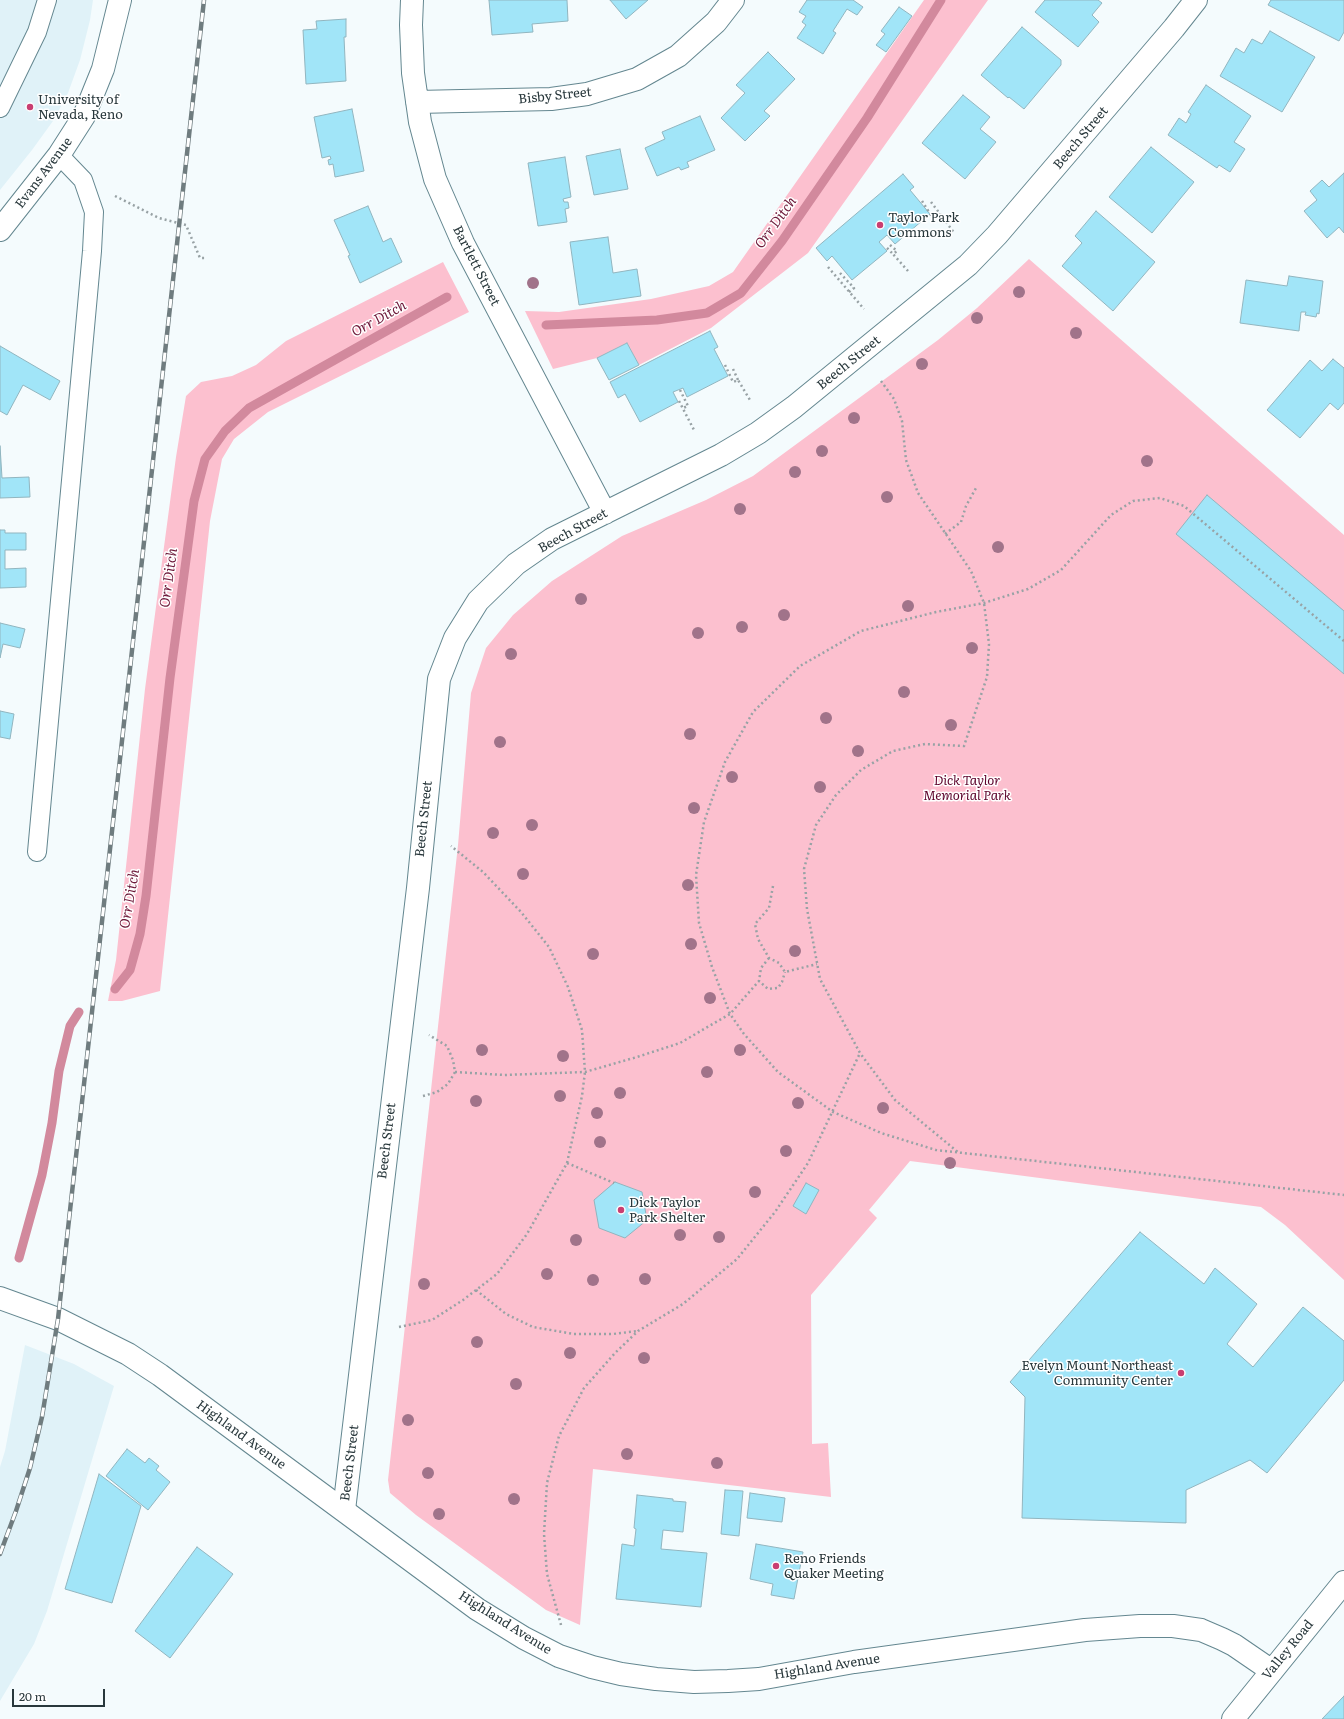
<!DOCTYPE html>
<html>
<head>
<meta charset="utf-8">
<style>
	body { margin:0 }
	#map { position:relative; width:1344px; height:1719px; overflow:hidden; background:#f4fbfd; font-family:Literata,serif }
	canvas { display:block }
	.scale { position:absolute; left:12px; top:1689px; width:93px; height:18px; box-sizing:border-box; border:2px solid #29383c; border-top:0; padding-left:5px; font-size:12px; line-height:14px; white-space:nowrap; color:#29383c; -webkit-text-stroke:3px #fff; paint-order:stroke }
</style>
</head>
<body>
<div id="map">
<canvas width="1344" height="1719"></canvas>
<div class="scale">20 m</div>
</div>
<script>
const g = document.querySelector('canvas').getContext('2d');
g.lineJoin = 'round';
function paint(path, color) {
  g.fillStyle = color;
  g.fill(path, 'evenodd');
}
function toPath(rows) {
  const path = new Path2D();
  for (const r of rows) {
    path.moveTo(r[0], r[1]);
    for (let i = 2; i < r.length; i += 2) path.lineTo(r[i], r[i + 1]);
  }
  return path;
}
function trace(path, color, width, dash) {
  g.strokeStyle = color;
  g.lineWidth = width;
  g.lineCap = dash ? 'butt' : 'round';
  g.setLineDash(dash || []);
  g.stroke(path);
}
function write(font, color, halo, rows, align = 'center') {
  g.font = font + ' Literata,serif';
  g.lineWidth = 3;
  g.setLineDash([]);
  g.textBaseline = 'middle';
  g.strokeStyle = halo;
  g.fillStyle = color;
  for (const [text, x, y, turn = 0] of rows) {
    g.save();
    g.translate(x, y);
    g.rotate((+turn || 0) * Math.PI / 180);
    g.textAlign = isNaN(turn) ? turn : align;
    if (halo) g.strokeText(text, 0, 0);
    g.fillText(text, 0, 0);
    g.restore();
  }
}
paint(toPath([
	[0,0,93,0,90,20,80,60,68,93,53,121,32,150,0,190],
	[25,1345,74,1364,114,1386,47,1611,34,1644,0,1701,0,1467,5,1451]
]), '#e0f2f8');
paint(toPath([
	[924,0,988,0,808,253,711,328,639,365,627,343,597,358,553,369,525,311,559,312,651,299,709,286,733,272],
	[1029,259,1344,535,1344,1280,1285,1225,1261,1207,910,1161,869,1210,877,1218,811,1295,812,1444,828,1443,831,1497,593,1469,580,1625,546,1610,416,1515,390,1493,388,1480,458,845,471,693,486,648,513,615,552,581,622,536,706,500,753,476,938,340,977,308],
	[443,262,469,312,268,412,234,439,222,459,210,521,160,991,122,1001,108,1001,116,960,145,689,176,457,186,396,201,382,232,376,256,365,286,341]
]), '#fcc0cf');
trace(toPath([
	[546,325,657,320,707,313,741,293,782,241,867,118,941,0],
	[115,989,130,970,140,934,146,896,170,678,194,501,205,459,225,431,249,408,447,297],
	[19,1258,42,1175,52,1123,59,1071,70,1026,79,1012]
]), '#d2899d', 9);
const building = toPath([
	[489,0,567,0,568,21,532,24,533,32,492,35,489,0],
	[610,0,648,0,626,19,610,0],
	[807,0,853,0,863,7,857,15,847,9,833,31,836,33,823,54,797,38,806,25,802,22,806,16,799,12,807,0],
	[1045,0,1098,0,1102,3,1092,15,1099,22,1078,47,1035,12,1045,0],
	[1271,0,1344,0,1344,32,1339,41,1268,5,1271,0],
	[899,7,912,16,886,52,876,45,885,34,881,31,899,7],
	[346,19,346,37,344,37,346,81,306,84,303,30,317,29,316,21,346,19],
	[1022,27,1061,60,1061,65,1024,109,1009,97,1008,98,981,75,1022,27],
	[1270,31,1315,57,1282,112,1220,76,1236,48,1244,53,1252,39,1262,44,1270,31],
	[768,52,795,79,764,111,770,116,745,141,721,118,745,93,736,85,768,52],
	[1206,85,1251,116,1234,142,1245,149,1230,172,1219,165,1217,168,1168,135,1179,118,1186,123,1191,114,1188,112,1206,85],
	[963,95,990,117,980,129,996,142,965,179,922,143,963,95],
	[352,109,364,171,335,177,333,164,329,165,328,160,331,159,330,156,322,158,314,117,352,109],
	[700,116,715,150,687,162,689,167,681,170,679,167,657,176,645,148,665,139,662,132,700,116],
	[1151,147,1194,182,1152,233,1109,197,1151,147],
	[620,149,628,189,594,195,586,156,620,149],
	[565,157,571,197,563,199,564,202,568,202,569,208,565,209,567,222,538,226,528,163,565,157],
	[1344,173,1344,233,1339,227,1327,238,1304,211,1317,200,1310,191,1322,180,1329,187,1344,173],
	[903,174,914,187,910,190,930,214,895,244,887,235,879,242,887,251,852,280,832,256,827,261,816,248,903,174],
	[368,206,383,242,391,238,402,262,360,283,348,256,350,255,334,220,368,206],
	[1096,211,1155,262,1113,311,1062,266,1082,243,1075,236,1096,211],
	[608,237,613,273,637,269,641,296,579,305,570,242,608,237],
	[1289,276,1323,281,1319,314,1317,313,1316,317,1305,315,1306,312,1301,312,1299,331,1240,323,1246,280,1287,286,1289,276],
	[710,331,718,347,714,349,728,376,687,397,683,388,673,392,678,402,640,422,625,394,618,398,610,382,710,331],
	[627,343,639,365,609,380,597,358,627,343],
	[0,346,60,381,50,400,23,385,7,415,0,411,0,346],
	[1333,359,1344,368,1344,403,1338,410,1330,403,1300,438,1267,410,1310,360,1322,371,1333,359],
	[0,446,2,478,29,477,30,497,0,498,0,446],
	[1207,495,1344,611,1344,674,1176,534,1207,495],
	[0,530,5,530,5,533,26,533,26,550,5,550,5,569,26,568,26,587,0,588,0,530],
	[0,623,25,629,20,648,3,644,0,658,0,623],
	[0,711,14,714,10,739,0,737,0,711],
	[615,1182,642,1192,647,1220,625,1238,599,1228,594,1200,615,1182],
	[806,1183,819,1190,806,1214,793,1206,806,1183],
	[1140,1232,1204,1284,1215,1268,1257,1304,1227,1344,1253,1367,1303,1307,1344,1341,1344,1380,1267,1473,1250,1460,1186,1490,1186,1523,1022,1518,1025,1397,1010,1382,1140,1232],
	[127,1449,145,1463,149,1458,159,1466,156,1470,170,1482,148,1510,106,1476,127,1449],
	[99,1474,141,1506,112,1603,65,1589,99,1474],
	[725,1490,743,1491,739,1536,721,1534,725,1490],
	[750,1493,785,1498,782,1522,747,1518,750,1493],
	[637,1495,673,1499,673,1501,686,1502,683,1532,663,1530,661,1549,707,1553,701,1607,616,1599,622,1544,634,1546,636,1529,634,1528,637,1495],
	[756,1544,803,1552,794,1599,771,1595,773,1584,750,1579,756,1544],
	[197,1547,233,1574,170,1658,135,1631,197,1547],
	[1344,1696,1344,1719,1322,1719,1344,1696]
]);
paint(building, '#a1e5f8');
trace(building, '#91b5bf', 1);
const lane = toPath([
	[0,108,37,32,47,0],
	[37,852,92,251,94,212,83,180,59,155]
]);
const street = toPath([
	[412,0,411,25,413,73,420,122,435,179,463,243,605,513],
	[417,102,551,99,587,94,637,79,678,56,716,22,733,0],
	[344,1510,418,888,439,679,455,638,478,601,516,564,552,539,721,455,758,433,794,407,968,265,997,235,1174,28,1196,0]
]);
const secondary = toPath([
	[0,230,59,155,84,116,103,69,120,0],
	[0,1298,58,1319,128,1354,160,1375,477,1609,524,1638,559,1656,592,1667,621,1674,656,1679,694,1682,728,1681,759,1679,854,1662,1085,1630,1140,1626,1173,1626,1201,1630,1222,1639,1234,1645,1272,1671],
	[1233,1719,1344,1582]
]);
trace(lane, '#648790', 20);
trace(street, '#648790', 24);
trace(secondary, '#648790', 24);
trace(toPath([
	[115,196,159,218,186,225,200,258,206,258],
	[922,201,934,220,940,214],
	[931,202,955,234],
	[890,245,897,251,893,254,908,271],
	[887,248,893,254],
	[828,267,864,309],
	[840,273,854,288,849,292],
	[725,365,733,382,738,380,750,400],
	[733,369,738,380],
	[881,381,894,399,902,421,906,460,918,493,971,571,984,603,989,644,987,677,964,746,925,744,893,751,861,770,836,795,816,825,804,869,807,909,820,979,860,1053,895,1100,959,1153],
	[680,390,688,406,683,408],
	[679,401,694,430],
	[945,534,961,522,966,506,976,488],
	[1344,641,1184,506,1160,498,1133,501,1111,515,1061,570,1028,589,984,603,936,612,861,631,800,666,753,712,725,762,704,822,696,875,699,923,712,967,730,1014,744,1034,778,1072,833,1112,881,1133,936,1150,1344,1195],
	[773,886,769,908,755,924,758,939,769,958,779,963,785,972,817,964],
	[769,958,761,968,759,981,768,989,778,988,782,982,785,972],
	[455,1072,504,1075,585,1072,637,1057,680,1043,730,1014,759,981],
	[423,1096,437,1092,448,1084,455,1072,453,1060,447,1046,429,1035],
	[567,1163,614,1183],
	[476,1290,506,1314,533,1327,574,1334,613,1334,637,1331],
	[399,1327,432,1320,463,1300,497,1274,527,1234,567,1163,582,1096,585,1072,582,1030,568,987,549,947,521,912,483,872,451,846],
	[561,1625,547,1574,544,1534,547,1483,559,1436,584,1388,615,1353,638,1331,683,1304,737,1259,775,1212,808,1163,860,1053]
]), '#98a2a5', 2.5, [2, 3]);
trace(lane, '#fff', 18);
trace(street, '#fff', 22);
trace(secondary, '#fff', 22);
const rail = toPath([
	[0,1554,16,1511,30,1468,42,1417,58,1319,204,0]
]);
trace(rail, '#6f7c7f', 4.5);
trace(rail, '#fff', 3, [9]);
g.fillStyle = '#a1738a';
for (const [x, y] of [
	[533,283],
	[1019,292],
	[977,318],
	[1076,333],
	[922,364],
	[854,418],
	[822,451],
	[1147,461],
	[795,472],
	[887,497],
	[740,509],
	[998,547],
	[581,599],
	[908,606],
	[784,615],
	[742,627],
	[698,633],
	[972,648],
	[511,654],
	[904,692],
	[826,718],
	[951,725],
	[690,734],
	[500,742],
	[858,751],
	[732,777],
	[820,787],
	[694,808],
	[532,825],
	[493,833],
	[523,874],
	[688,885],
	[691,944],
	[795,951],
	[593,954],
	[710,998],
	[482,1050],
	[740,1050],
	[563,1056],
	[707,1072],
	[620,1093],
	[560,1096],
	[476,1101],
	[798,1103],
	[883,1108],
	[597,1113],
	[600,1142],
	[786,1151],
	[950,1163],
	[755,1192],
	[680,1235],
	[719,1237],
	[576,1240],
	[547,1274],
	[645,1279],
	[593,1280],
	[424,1284],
	[477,1342],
	[570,1353],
	[644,1358],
	[516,1384],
	[408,1420],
	[627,1454],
	[717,1463],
	[428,1473],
	[514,1499],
	[439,1514]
]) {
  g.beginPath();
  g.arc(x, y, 6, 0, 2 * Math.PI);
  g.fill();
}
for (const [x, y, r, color] of [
	[30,107,4,"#c93e71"],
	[880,225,4,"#c93e71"],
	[621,1210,4,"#c93e71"],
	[1181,1373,4,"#c93e71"],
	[776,1566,4,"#c93e71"]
]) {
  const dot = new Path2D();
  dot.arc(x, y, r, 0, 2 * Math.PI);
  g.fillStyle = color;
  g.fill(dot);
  trace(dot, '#fff', 1.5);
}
write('13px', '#29383c', '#fff', [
	["Bisby Street",555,96,-6],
	["Beech Street",1081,138,-50],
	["Evans Avenue",44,173,-53],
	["Bartlett Street",476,266,63],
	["Beech Street",849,363,-39],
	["Beech Street",573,531,-29],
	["Beech Street",424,819,-84],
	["Beech Street",387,1141,-83],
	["Highland Avenue",241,1435,36],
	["Beech Street",350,1463,-83],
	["Highland Avenue",505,1623,32],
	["Valley Road",1288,1650,-51],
	["Highland Avenue",827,1667,-9]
]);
write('13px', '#29383c', '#fff', [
	["University of",38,100],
	["Nevada, Reno",38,115],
	["Taylor Park",888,218],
	["Commons",888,233],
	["Dick Taylor",629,1203],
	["Park Shelter",629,1218],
	["Evelyn Mount Northeast",1173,1366,"right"],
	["Community Center",1173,1381,"right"],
	["Reno Friends",784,1559],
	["Quaker Meeting",784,1574]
], 'left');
write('italic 13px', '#5d042c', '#fff', [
	["Dick Taylor",967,781],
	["Memorial Park",967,796]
]);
write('italic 14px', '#6d1839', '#fff', [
	["Orr Ditch",776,223,-54],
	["Orr Ditch",379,319,-29],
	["Orr Ditch",169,578,-82],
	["Orr Ditch",130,899,-80]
]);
</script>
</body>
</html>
